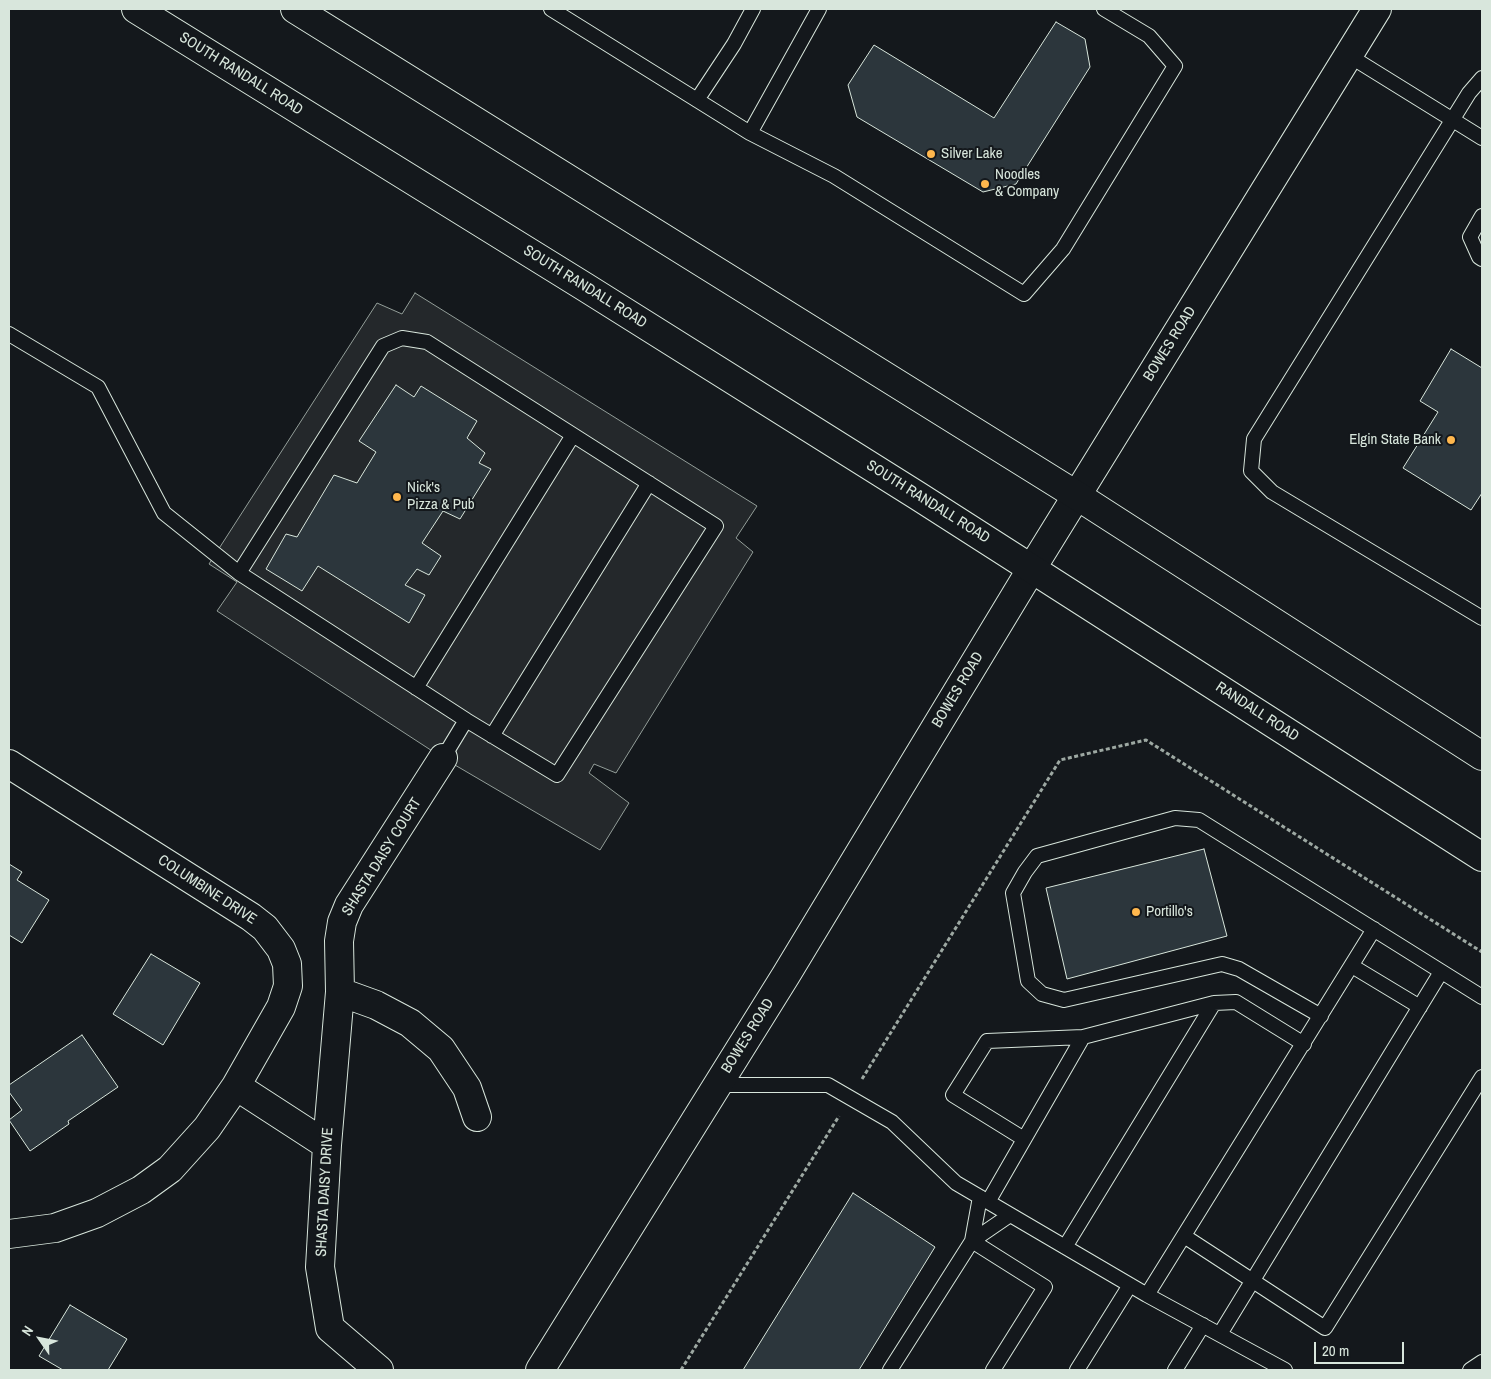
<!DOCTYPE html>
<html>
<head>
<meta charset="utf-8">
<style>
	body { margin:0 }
	#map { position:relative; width:1491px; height:1379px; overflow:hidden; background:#14181c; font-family:"Archivo Narrow",sans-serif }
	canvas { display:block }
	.frame { position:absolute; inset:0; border:10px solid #d8e6dc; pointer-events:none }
	.north { position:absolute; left:15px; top:1314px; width:50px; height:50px; -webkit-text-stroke:4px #14181c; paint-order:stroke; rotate:303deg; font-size:14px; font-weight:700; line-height:20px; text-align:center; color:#d8e6dc }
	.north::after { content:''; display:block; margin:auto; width:18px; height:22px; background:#d8e6dc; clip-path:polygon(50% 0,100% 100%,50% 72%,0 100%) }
	.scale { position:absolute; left:1314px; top:1342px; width:90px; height:22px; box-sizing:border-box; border:2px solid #d8e6dc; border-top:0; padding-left:6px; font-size:15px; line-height:18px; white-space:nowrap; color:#d8e6dc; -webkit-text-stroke:4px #14181c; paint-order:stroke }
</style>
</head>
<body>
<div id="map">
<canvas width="1491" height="1379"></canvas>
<div class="frame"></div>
<div class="north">N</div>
<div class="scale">20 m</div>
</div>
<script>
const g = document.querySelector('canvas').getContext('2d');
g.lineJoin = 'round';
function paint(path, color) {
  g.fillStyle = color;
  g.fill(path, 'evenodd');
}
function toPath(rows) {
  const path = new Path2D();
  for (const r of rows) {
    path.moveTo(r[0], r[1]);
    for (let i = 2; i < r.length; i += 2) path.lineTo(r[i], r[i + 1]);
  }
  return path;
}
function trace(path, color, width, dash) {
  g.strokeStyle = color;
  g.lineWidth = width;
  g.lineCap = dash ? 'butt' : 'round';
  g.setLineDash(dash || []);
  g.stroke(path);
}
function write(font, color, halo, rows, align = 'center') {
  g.font = font + ' "Archivo Narrow",sans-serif';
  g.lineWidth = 4;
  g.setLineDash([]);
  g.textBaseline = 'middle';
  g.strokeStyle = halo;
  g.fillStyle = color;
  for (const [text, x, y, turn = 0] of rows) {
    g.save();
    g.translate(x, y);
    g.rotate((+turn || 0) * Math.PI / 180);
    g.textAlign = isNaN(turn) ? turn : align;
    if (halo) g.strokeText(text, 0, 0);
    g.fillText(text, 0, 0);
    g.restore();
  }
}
const parking = toPath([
	[415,293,757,506,736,538,753,552,616,773,594,764,589,773,629,803,600,850,443,758,217,611,237,582,209,564,377,303,402,314,415,293]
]);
paint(parking, '#24282b');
trace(parking, '#939e99', 1);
const building = toPath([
	[1056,22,1085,39,1090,67,1016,184,983,192,857,117,848,85,874,45,994,118,1056,22],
	[1451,349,1482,368,1482,493,1471,510,1403,468,1438,412,1420,401,1451,349],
	[396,385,414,397,421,386,477,421,467,438,485,453,479,463,491,469,460,519,443,511,422,543,441,556,429,575,417,569,405,585,425,595,409,623,318,566,302,591,266,569,286,534,297,537,334,475,357,483,376,452,359,441,396,385],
	[1204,849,1227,936,1067,979,1046,888,1204,849],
	[9,864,22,872,17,880,49,900,22,943,9,935,9,864],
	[151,954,200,983,163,1045,113,1014,151,954],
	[82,1035,118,1087,68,1121,69,1124,30,1151,9,1120,22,1110,9,1092,9,1085,82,1035],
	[853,1193,935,1247,859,1370,743,1370,853,1193],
	[70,1305,127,1339,108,1370,63,1370,39,1356,70,1305]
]);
paint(building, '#2c363c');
trace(building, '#d8e6dc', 1);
const lane = toPath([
	[551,9,750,133,834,176,1024,294,1063,249,1175,66,1149,36,1104,9],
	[1348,55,1482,138],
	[1482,78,1469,93,1254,439,1251,471,1272,492,1482,618],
	[697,100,734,44,753,9],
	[750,133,819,9],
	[1482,216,1470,237,1479,257,1482,259],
	[9,334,98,387,164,513,239,573],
	[416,688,573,435],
	[492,736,649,483],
	[443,758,466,720,239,573,383,346,402,338,427,342,716,526,557,775,466,720],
	[1352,966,1420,1007],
	[1214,1003,1236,1002,1304,1044],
	[1321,1016,1239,969,1222,964,1064,1000,1042,994,1028,981,1013,893,1025,872,1037,856,1175,818,1199,820,1482,997],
	[718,1085,828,1085,892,1122,956,1183,1147,1295,1285,1370],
	[1024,1139,953,1095,987,1041,1083,1037],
	[988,1202,1083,1037,1214,1003,1065,1247],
	[1184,1236,1325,1328,1482,1077],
	[972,1241,1045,1287,993,1370],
	[972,1241,1010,1215],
	[1147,1295,1374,929],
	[1220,1334,1441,972],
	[890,1370,972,1241,980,1197],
	[1077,1370,1130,1285],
	[1175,1370,1203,1325],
	[1470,1370,1482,1362]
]);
const street = toPath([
	[9,764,251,917,265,928,281,949,287,964,288,986,281,1007,236,1086,207,1128,170,1169,141,1190,97,1213,55,1228,9,1234],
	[340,992,376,1005,410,1023,441,1049,467,1088,477,1117],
	[236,1086,327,1145],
	[379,1370,330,1328,320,1267,327,1145,340,992,339,941,342,922,349,905,443,758]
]);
const secondary = toPath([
	[540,1370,786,975,1032,568,1377,9]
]);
const primary = toPath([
	[136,9,585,287,918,496,1482,857],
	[295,9,1076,495,1482,756]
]);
trace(lane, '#d8e6dc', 16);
trace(street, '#d8e6dc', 30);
trace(secondary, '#d8e6dc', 30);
trace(primary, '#d8e6dc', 30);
trace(toPath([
	[862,1079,1060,760,1146,740,1482,952],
	[681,1370,839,1116]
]), '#9da8a2', 3, [4, 2.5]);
trace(lane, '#14181c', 14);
trace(street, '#14181c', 28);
trace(secondary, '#14181c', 28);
trace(primary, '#14181c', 28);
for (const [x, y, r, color] of [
	[931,154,5,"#ffb74d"],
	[985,184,5,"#ffb74d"],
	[1451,440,5,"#ffb74d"],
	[397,497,5,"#ffb74d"],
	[1136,912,5,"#ffb74d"]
]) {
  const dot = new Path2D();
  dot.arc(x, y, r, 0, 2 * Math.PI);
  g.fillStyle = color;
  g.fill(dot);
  trace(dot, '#14181c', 2);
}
write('15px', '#d8e6dc', '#14181c', [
	["SOUTH RANDALL ROAD",241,74,32],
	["SOUTH RANDALL ROAD",585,287,32],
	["BOWES ROAD",1170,344,-58],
	["SOUTH RANDALL ROAD",928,502,32],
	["BOWES ROAD",958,690,-59],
	["RANDALL ROAD",1257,712,33],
	["SHASTA DAISY COURT",382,857,-58],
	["COLUMBINE DRIVE",207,890,33],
	["BOWES ROAD",748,1036,-58],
	["SHASTA DAISY DRIVE",325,1192,-87]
]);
write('15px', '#d8e6dc', '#14181c', [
	["Silver Lake",941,154],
	["Noodles",995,175],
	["& Company",995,192],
	["Elgin State Bank",1441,440,"right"],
	["Nick's",407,488],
	["Pizza & Pub",407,505],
	["Portillo's",1146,912]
], 'left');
</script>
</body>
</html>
